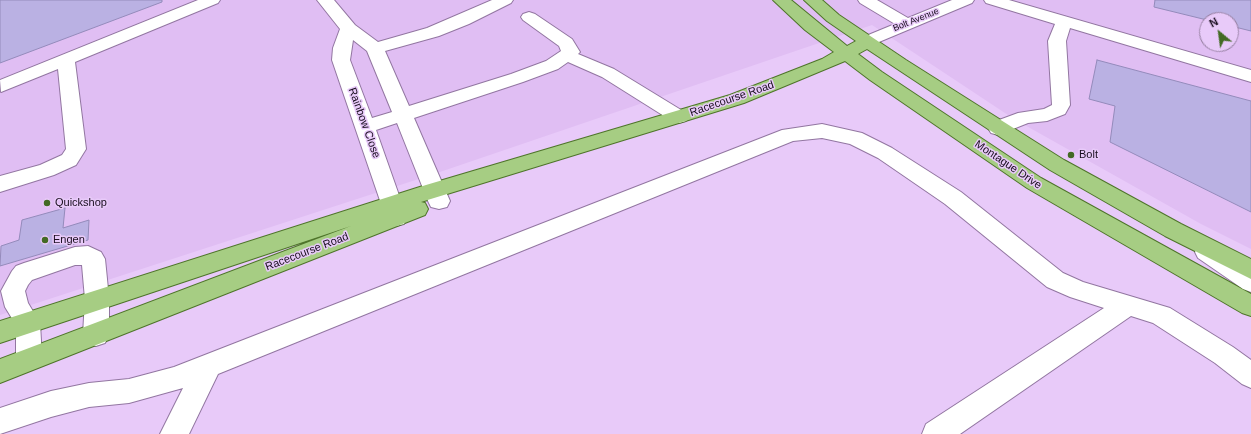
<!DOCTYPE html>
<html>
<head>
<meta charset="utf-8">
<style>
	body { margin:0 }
	#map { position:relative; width:1251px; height:434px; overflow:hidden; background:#e8caf9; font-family:Arial,sans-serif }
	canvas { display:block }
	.north { position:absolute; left:1199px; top:12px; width:40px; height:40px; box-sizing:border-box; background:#e8caf9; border:1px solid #957fa1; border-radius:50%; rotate:331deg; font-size:11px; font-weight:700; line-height:16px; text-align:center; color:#190e1e }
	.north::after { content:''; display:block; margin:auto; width:14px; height:18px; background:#436a24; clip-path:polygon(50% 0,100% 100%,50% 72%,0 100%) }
</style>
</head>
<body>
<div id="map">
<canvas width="1251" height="434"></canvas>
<div class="north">N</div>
</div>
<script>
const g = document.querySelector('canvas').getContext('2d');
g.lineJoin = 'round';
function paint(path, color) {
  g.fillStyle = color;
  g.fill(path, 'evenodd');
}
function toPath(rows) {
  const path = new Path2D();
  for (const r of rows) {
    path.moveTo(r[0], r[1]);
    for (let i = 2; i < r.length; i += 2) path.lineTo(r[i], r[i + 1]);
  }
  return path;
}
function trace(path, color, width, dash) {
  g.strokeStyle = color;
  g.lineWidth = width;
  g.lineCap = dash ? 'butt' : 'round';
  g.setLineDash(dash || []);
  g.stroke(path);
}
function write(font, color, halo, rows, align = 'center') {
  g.font = font + ' Arial,sans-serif';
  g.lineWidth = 3;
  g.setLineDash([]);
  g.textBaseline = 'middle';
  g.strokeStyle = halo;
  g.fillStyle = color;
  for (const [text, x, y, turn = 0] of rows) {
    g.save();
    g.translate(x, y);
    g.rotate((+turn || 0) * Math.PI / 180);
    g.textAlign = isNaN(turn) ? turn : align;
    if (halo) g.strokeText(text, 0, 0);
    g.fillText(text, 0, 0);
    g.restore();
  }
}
paint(toPath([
	[0,0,1251,0,1251,249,1201,224,1014,119,872,25,434,174,0,315],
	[1207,20,1231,20,1231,44,1207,44]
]), '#e0bef3');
const building = toPath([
	[0,0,162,0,162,2,0,63,0,0],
	[1155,0,1251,0,1251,31,1231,26,1231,20,1207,20,1154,7,1155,0],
	[1097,60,1251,101,1251,212,1110,142,1115,106,1089,99,1097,60],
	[65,208,63,228,89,220,88,240,0,266,1,246,19,240,22,220,65,208]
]);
paint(building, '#bab1e3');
trace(building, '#948bbb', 1);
const minor = toPath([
	[198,0,220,0,218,3,75,62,86,149,76,165,54,175,0,192,0,176,40,165,62,155,66,149,58,69,1,92,0,80,198,0],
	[317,0,334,0,355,25,378,42,427,28,492,0,513,0,511,3,469,24,439,36,385,51,409,106,511,74,546,61,561,51,559,46,523,20,521,17,523,14,529,12,535,14,572,39,580,52,578,54,614,69,686,113,689,117,686,121,679,123,672,121,602,77,568,62,558,69,523,82,414,118,450,201,447,207,439,209,431,207,428,201,397,123,376,130,407,218,404,224,396,226,388,224,332,60,333,48,340,29,317,0],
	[353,40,367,51,392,112,372,118,350,60,353,40],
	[858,0,877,0,908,18,952,0,974,0,972,3,867,47,861,46,858,42,861,38,895,24,860,3,858,0],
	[984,0,1009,0,1251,70,1251,82,1070,28,1066,41,1070,105,1065,114,1047,121,1028,123,998,135,991,133,988,128,991,123,1018,113,1044,109,1052,105,1048,41,1055,24,986,3,984,0],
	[822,124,862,133,892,148,961,192,1063,273,1083,282,1170,308,1233,347,1251,360,1251,388,1242,384,1215,363,1153,323,1131,316,960,434,922,434,926,424,1104,308,1070,297,1047,287,945,204,878,158,850,144,822,138,793,141,218,374,189,434,160,434,183,388,129,403,89,407,51,417,0,434,0,408,51,391,89,383,129,379,174,367,782,130,822,124],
	[1206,243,1214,246,1251,270,1251,292,1243,289,1198,258,1195,252,1198,246,1206,243],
	[88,246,101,252,105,259,109,299,109,335,105,343,96,346,87,343,83,335,85,299,82,265,75,265,32,280,28,285,25,291,28,303,40,323,42,359,38,367,29,371,20,367,16,359,16,325,5,307,1,291,12,271,16,266,24,263,75,247,88,246]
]);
const major = toPath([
	[773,0,791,0,847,46,856,41,827,21,804,0,822,0,839,15,906,60,1064,160,1181,224,1251,259,1251,279,1165,236,1050,170,867,49,858,54,882,72,1041,178,1251,294,1251,316,1242,313,1027,188,870,80,845,61,744,103,421,202,425,203,428,209,425,215,0,383,0,359,351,226,0,343,0,321,426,185,730,95,822,59,834,52,805,30,773,0]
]);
trace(minor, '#9276a1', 2);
trace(major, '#4e742a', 2);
paint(minor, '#fff');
paint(major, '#a6cd83');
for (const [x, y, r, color] of [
	[1071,155,4,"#436a24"],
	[47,203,4,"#436a24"],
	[45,240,4,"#436a24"]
]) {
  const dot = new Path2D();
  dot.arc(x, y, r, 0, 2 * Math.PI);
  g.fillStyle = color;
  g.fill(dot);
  trace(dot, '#e8caf9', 1.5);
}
write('9px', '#190e1e', '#e8caf9', [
	["Bolt Avenue",916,20,-22]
]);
write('11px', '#190e1e', '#e8caf9', [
	["Racecourse Road",732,99,-19],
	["Rainbow Close",364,123,70],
	["Montague Drive",1008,165,34],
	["Racecourse Road",307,252,-21]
]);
write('11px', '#190e1e', '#e8caf9', [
	["Bolt",1079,155],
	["Quickshop",55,203],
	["Engen",53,240]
], 'left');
</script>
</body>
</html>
